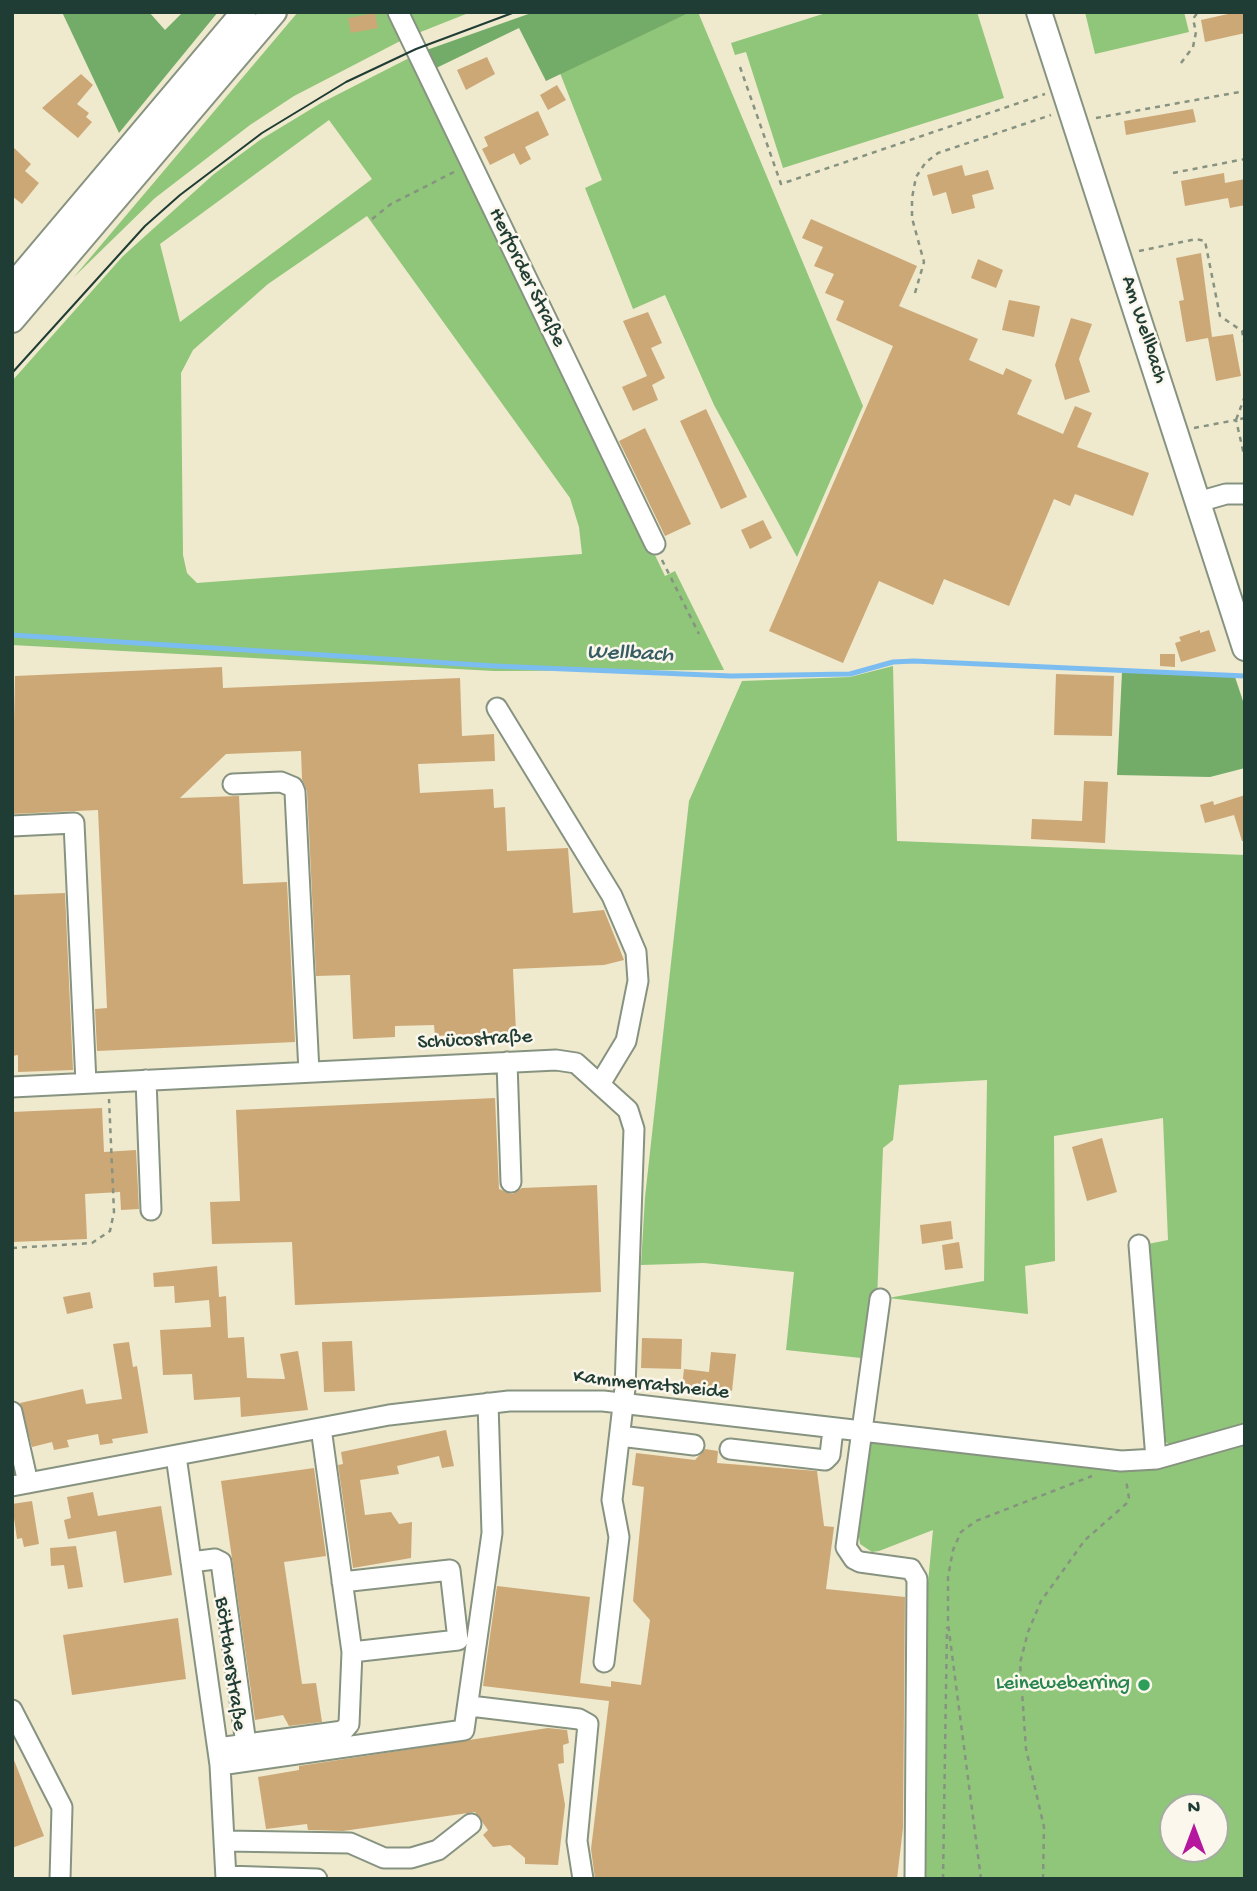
<!DOCTYPE html>
<html>
<head>
<meta charset="utf-8">
<style>
	body { margin:0 }
	#map { position:relative; width:1257px; height:1891px; overflow:hidden; background:#efe9ce; font-family:"Gochi Hand",sans-serif }
	canvas { display:block }
	.frame { position:absolute; inset:0; border:14px solid #1f3d34; pointer-events:none }
	.north { position:absolute; left:1159px; top:1793px; width:70px; height:70px; box-sizing:border-box; background:#fbf7ec; border:2px solid #a3ada2; border-radius:50%; rotate:0deg; font-size:19px; font-weight:700; line-height:28px; text-align:center; color:#1f3d34 }
	.north::after { content:''; display:block; margin:auto; width:24px; height:32px; background:#b5179e; clip-path:polygon(50% 0,100% 100%,50% 72%,0 100%) }
</style>
</head>
<body>
<div id="map">
<canvas width="1257" height="1891"></canvas>
<div class="frame"></div>
<div class="north">N</div>
</div>
<script>
const g = document.querySelector('canvas').getContext('2d');
g.lineJoin = 'round';
function paint(path, color) {
  g.fillStyle = color;
  g.fill(path, 'evenodd');
}
function toPath(rows) {
  const path = new Path2D();
  for (const r of rows) {
    path.moveTo(r[0], r[1]);
    for (let i = 2; i < r.length; i += 2) path.lineTo(r[i], r[i + 1]);
  }
  return path;
}
function trace(path, color, width, dash) {
  g.strokeStyle = color;
  g.lineWidth = width;
  g.lineCap = dash ? 'butt' : 'round';
  g.setLineDash(dash || []);
  g.stroke(path);
}
function write(font, color, halo, rows, align = 'center') {
  g.font = font + ' "Gochi Hand",sans-serif';
  g.lineWidth = 5;
  g.setLineDash([]);
  g.textBaseline = 'middle';
  g.strokeStyle = halo;
  g.fillStyle = color;
  for (const [text, x, y, turn = 0] of rows) {
    g.save();
    g.translate(x, y);
    g.rotate((+turn || 0) * Math.PI / 180);
    g.textAlign = isNaN(turn) ? turn : align;
    if (halo) g.strokeText(text, 0, 0);
    g.fillText(text, 0, 0);
    g.restore();
  }
}
paint(toPath([
	[298,12,394,12,406,38,294,96,250,125,155,198,74,277],
	[402,12,471,12,413,35],
	[691,12,698,12,863,406,797,557,714,405,665,295,633,309,585,188,602,180,560,73],
	[829,12,977,12,1004,98,783,168,746,52,735,55,731,43],
	[1085,12,1184,12,1189,32,1095,54],
	[415,55,665,576,675,571,724,670,494,671,12,645,12,381,123,256,214,174,260,140,321,103],
	[329,120,372,179,180,322,160,244],
	[367,216,570,498,579,527,582,554,197,583,187,573,183,555,181,373,193,350,268,284],
	[893,666,897,841,1245,855,1245,1423,1169,1445,1158,1433,1143,1245,1168,1240,1163,1118,1054,1136,1055,1261,1025,1266,1028,1314,888,1298,984,1281,987,1080,899,1085,893,1140,883,1148,877,1300,855,1423,861,1358,786,1350,794,1272,704,1263,641,1265,645,1197,689,801,742,681,850,677],
	[869,1442,1099,1468,1245,1442,1245,1879,925,1879,927,1593,933,1530,879,1551,872,1552,860,1544,858,1530],
	[1173,1807,1215,1807,1215,1849,1173,1849]
]), '#8fc679');
paint(toPath([
	[62,12,149,12,165,30,183,12,218,12,119,133],
	[534,12,691,12,546,81,519,28,430,71,421,52],
	[1122,672,1235,677,1245,707,1245,768,1210,777,1117,775]
]), '#73ab69');
trace(toPath([
	[12,635,494,666,731,676,850,674,893,662,914,661,1245,676]
]), '#7cbdf1', 5);
paint(toPath([
	[1237,12,1245,12,1245,33,1205,42,1201,20],
	[375,13,378,28,351,33,348,18],
	[487,57,495,74,466,90,457,70],
	[81,74,93,85,77,104,89,113,86,117,92,122,78,138,42,108],
	[557,85,566,100,548,110,540,95],
	[1193,109,1196,122,1126,135,1124,121],
	[538,111,549,135,525,147,531,159,520,165,514,153,490,165,482,149,488,146,484,137],
	[12,146,31,164,25,171,39,183,22,204,12,196],
	[962,165,965,176,988,170,994,189,972,195,975,208,952,214,946,192,933,196,927,175],
	[1224,173,1225,183,1245,179,1245,205,1230,208,1228,198,1185,206,1181,181],
	[811,219,917,266,899,306,978,339,969,360,1003,375,1006,368,1032,380,1017,414,1063,434,1075,406,1092,413,1077,447,1149,473,1133,516,1075,494,1070,506,1054,499,1009,606,944,579,933,605,879,581,843,663,769,631,893,346,836,320,844,301,825,293,834,274,814,266,823,247,802,238],
	[1201,253,1212,337,1233,334,1241,376,1216,381,1208,338,1186,342,1179,301,1184,300,1176,258],
	[978,259,1003,270,996,288,971,278],
	[1009,300,1040,306,1034,337,1002,330],
	[648,312,662,343,651,348,665,378,652,385,658,400,633,411,622,387,647,376,623,321],
	[1071,318,1092,324,1079,359,1090,392,1065,400,1055,365],
	[706,409,747,497,721,509,680,421],
	[645,428,691,524,665,536,619,441],
	[763,520,772,538,750,549,741,530],
	[1200,630,1200,633,1209,630,1216,651,1181,662,1175,643,1181,641,1179,637],
	[1160,654,1175,654,1175,667,1160,666],
	[222,667,223,688,460,678,462,736,494,734,495,761,418,764,420,793,493,789,494,808,505,807,507,851,568,848,573,913,604,910,624,960,604,965,513,969,516,1032,435,1036,434,1025,395,1026,395,1037,353,1039,350,975,316,976,307,791,302,779,301,751,226,754,180,798,239,796,243,884,287,882,295,1042,97,1051,95,1009,107,1008,98,810,12,814,15,676],
	[1056,674,1114,676,1112,736,1054,735],
	[1084,781,1108,782,1105,843,1031,839,1032,819,1082,821],
	[1245,795,1245,841,1242,841,1234,815,1205,823,1200,805,1213,801,1214,805],
	[65,893,73,1070,18,1072,18,1055,12,1056,12,895],
	[495,1098,499,1189,512,1194,522,1188,597,1185,601,1292,295,1305,292,1242,212,1244,210,1202,240,1201,236,1110],
	[102,1108,104,1152,136,1150,139,1209,121,1210,120,1192,85,1194,87,1239,12,1242,12,1112],
	[1102,1138,1117,1192,1087,1201,1072,1147],
	[951,1221,953,1239,922,1244,920,1225],
	[959,1242,963,1268,945,1270,942,1245],
	[217,1266,219,1297,226,1296,228,1338,244,1337,247,1378,285,1379,280,1354,298,1351,308,1410,241,1417,240,1397,194,1400,192,1374,163,1375,160,1330,211,1327,209,1300,175,1303,174,1286,154,1287,153,1273],
	[90,1292,93,1308,67,1314,63,1297],
	[642,1338,682,1339,681,1369,641,1368],
	[352,1341,355,1391,324,1392,322,1342],
	[129,1342,133,1367,137,1366,148,1433,112,1439,113,1443,100,1445,98,1434,67,1440,69,1447,54,1450,52,1442,32,1447,20,1403,83,1389,86,1404,122,1399,113,1344],
	[711,1352,736,1354,732,1391,682,1387,684,1369,709,1372],
	[446,1430,454,1466,442,1468,439,1456,397,1466,399,1474,360,1480,365,1515,391,1512,399,1524,412,1522,411,1558,353,1568,338,1465,343,1464,341,1452],
	[705,1449,718,1451,717,1463,817,1471,824,1526,834,1527,826,1589,905,1597,903,1828,897,1879,595,1879,591,1849,609,1701,483,1686,497,1586,590,1597,580,1683,611,1687,611,1681,641,1685,650,1620,633,1601,644,1487,632,1485,636,1453,695,1460],
	[314,1468,326,1556,284,1562,302,1684,316,1683,322,1722,289,1726,283,1715,255,1720,221,1481],
	[93,1492,98,1516,161,1506,172,1575,124,1583,116,1531,68,1539,64,1520,71,1518,67,1497],
	[32,1501,39,1544,24,1547,22,1538,17,1539,12,1504],
	[76,1546,83,1587,68,1589,64,1565,51,1566,50,1548],
	[178,1618,186,1679,72,1695,63,1635],
	[548,1728,567,1730,569,1743,563,1745,564,1763,558,1764,565,1805,558,1865,525,1864,525,1858,510,1845,493,1847,483,1835,488,1830,475,1812,343,1831,308,1830,307,1824,266,1829,258,1777,299,1770,299,1766],
	[12,1755,44,1836,12,1848]
]), '#cca877');
const minor = toPath([
	[398,12,655,544],
	[1198,502,1226,494,1245,494],
	[497,708,612,896,636,952,638,981,626,1041,600,1084],
	[233,784,281,782,293,787,295,792,309,1072],
	[12,826,74,823,86,1083],
	[507,1062,511,1182],
	[146,1080,151,1210],
	[12,1087,556,1060,576,1063,628,1110,634,1129,625,1388,612,1500,619,1537,604,1662],
	[1139,1245,1156,1459],
	[880,1299,846,1547,854,1559,860,1562,911,1569,917,1579,915,1879],
	[12,1412,28,1483],
	[620,1436,694,1445],
	[730,1449,825,1460,830,1455,833,1429],
	[176,1456,220,1765,226,1879],
	[12,1486,389,1415,509,1401,603,1401,1121,1461,1156,1459,1245,1434],
	[191,1562,215,1559,221,1562,246,1744],
	[342,1582,450,1570,458,1640,352,1652],
	[470,1706,579,1719,588,1724,577,1841,583,1879],
	[12,1710,62,1807,60,1879],
	[218,1748,343,1731,349,1724,352,1652,321,1428],
	[220,1765,464,1730,492,1533,488,1403],
	[225,1841,350,1843,384,1858,411,1858,438,1850,471,1824],
	[226,1876,317,1879]
]);
const major = toPath([
	[1039,12,1245,648],
	[12,287,244,12],
	[12,320,274,12]
]);
trace(minor, '#879381', 23);
trace(major, '#879381', 28);
trace(toPath([
	[1181,63,1193,47,1196,32,1193,19,1198,12],
	[740,67,781,184,1045,94],
	[1096,118,1245,91],
	[1173,173,1245,159],
	[372,219,391,204,454,172],
	[1139,251,1196,239,1205,241,1220,316,1242,331,1245,346],
	[915,293,924,262,912,218,912,198,916,177,926,162,938,153,1051,115],
	[1245,396,1236,420,1245,418],
	[1194,428,1236,420,1245,459],
	[662,560,699,634],
	[12,1248,92,1243,110,1231,114,1212,109,1099],
	[943,1879,947,1627],
	[981,1879,948,1623,948,1577,953,1550,961,1532,976,1521,1092,1476],
	[1043,1879,1044,1827,1026,1749,1020,1663,1028,1632,1041,1601,1085,1540,1126,1504,1129,1498,1126,1480]
]), '#879381', 2.5, [5, 5]);
trace(minor, '#fff', 19);
trace(major, '#fff', 24);
trace(toPath([
	[12,373,145,226,180,195,262,133,346,82,416,49,515,12]
]), '#1f3d34', 2);
for (const [x, y, r, color] of [
	[1144,1685,7,"#2e9e5b"]
]) {
  const dot = new Path2D();
  dot.arc(x, y, r, 0, 2 * Math.PI);
  g.fillStyle = color;
  g.fill(dot);
  trace(dot, '#fbf7ec', 2.5);
}
write('21px', '#1f3d34', '#fbf7ec', [
	["Herforder Straße",526,278,64],
	["Am Wellbach",1143,330,72],
	["Schücostraße",475,1041,-3],
	["Kammerratsheide",651,1386,6],
	["Böttcherstraße",229,1664,82]
]);
write('21px', '#27864d', '#fbf7ec', [
	["Leineweberring",1130,1685]
], 'right');
write('italic 23px', '#365d63', '#fbf7ec', [
	["Wellbach",630,655,2]
]);
</script>
</body>
</html>
